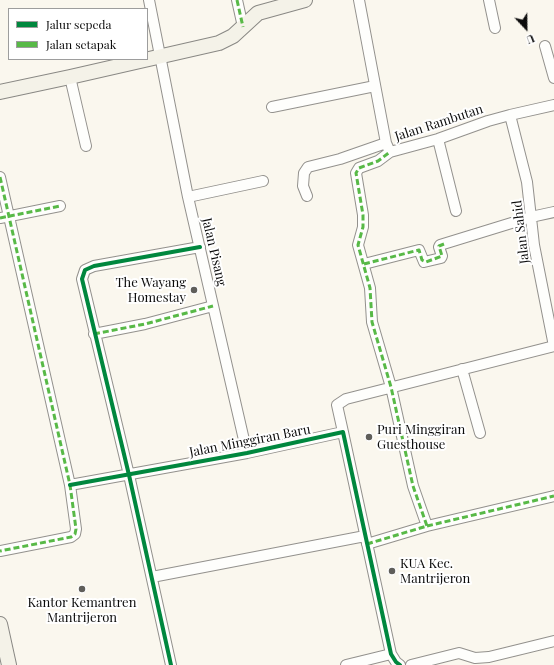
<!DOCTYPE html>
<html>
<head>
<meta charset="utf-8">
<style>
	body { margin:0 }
	#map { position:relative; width:554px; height:665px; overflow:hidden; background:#faf7ee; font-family:"Playfair Display",serif }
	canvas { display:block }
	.legend { position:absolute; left:8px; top:8px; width:140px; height:52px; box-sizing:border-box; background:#fff; border:1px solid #9d9d9d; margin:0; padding:5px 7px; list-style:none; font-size:12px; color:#0b0b0b }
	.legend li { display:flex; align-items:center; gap:8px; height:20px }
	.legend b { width:20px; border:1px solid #9d9d9d }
	.north { position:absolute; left:506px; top:8px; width:40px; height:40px; -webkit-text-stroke:3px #fff; paint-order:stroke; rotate:158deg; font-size:11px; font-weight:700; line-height:16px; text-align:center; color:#0b0b0b }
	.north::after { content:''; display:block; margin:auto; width:14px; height:18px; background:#0b0b0b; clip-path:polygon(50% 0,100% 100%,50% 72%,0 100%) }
</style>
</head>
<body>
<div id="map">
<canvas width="554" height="665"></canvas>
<ul class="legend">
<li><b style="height:5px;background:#00873e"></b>Jalur sepeda</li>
<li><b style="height:5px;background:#58b947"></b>Jalan setapak</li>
</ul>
<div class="north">U</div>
</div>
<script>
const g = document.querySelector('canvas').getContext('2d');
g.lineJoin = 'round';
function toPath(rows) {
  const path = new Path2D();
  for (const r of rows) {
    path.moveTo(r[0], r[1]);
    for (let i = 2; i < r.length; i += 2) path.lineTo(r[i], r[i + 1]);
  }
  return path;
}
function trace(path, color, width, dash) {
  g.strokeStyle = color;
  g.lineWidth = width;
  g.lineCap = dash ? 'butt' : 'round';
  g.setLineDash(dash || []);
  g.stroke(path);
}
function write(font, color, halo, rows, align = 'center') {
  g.font = font + ' "Playfair Display",serif';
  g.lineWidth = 4;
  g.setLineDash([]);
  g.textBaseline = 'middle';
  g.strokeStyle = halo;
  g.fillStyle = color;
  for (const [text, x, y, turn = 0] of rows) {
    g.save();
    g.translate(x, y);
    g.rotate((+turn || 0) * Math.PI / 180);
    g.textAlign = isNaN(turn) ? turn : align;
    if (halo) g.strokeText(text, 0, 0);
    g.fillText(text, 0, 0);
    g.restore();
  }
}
const street = toPath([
	[149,0,188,197,247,453],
	[237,0,243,27],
	[359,0,386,143,390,152,438,139,488,121,510,115,554,105],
	[489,0,495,28],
	[545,46,554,78],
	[70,77,86,146],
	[272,107,375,86],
	[510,115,527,182,534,245,554,346],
	[438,139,456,211],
	[0,177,70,485,76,529,75,534,71,537,0,551],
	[307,196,303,186,304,173,308,167,340,159,386,143],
	[188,197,263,181],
	[0,218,60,206],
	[364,264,419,250,424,262,441,258,442,256,439,247,440,245,531,217,554,212],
	[94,334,145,324,213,306],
	[462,369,480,433],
	[343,432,337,405,346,399,554,346],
	[70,485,247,453,343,432,391,654,396,662,400,665],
	[427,526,554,496],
	[367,544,427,526,413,486,391,387,372,322,370,288,358,245,363,227,363,215,356,173,359,168,378,161,390,152],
	[152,577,365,536],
	[171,665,129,475,82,279,85,270,94,266,200,247],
	[346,665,391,654],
	[411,665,459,653,475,658,489,657,554,641]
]);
const secondary = toPath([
	[0,92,70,77,219,43,233,36,258,13,305,0],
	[0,624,9,665]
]);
trace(street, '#93918d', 12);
trace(secondary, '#898884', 16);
trace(street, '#fefefc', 10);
trace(secondary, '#f4f2e8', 14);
trace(toPath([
	[237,0,243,27],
	[0,177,70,485,76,529,75,534,71,537,0,551],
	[0,218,60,206],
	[364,264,419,250,422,260,426,262,442,256,439,246,444,244],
	[94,334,145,324,213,306],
	[427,526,554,496],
	[367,544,427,526,413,486,391,387,372,322,370,288,358,245,363,227,363,215,356,173,359,168,378,161,390,152]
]), '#58b947', 3, [6, 3]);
trace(toPath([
	[70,485,247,453,343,432,391,654,396,662,400,665],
	[171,665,129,475,82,279,85,270,94,266,200,247]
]), '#00873e', 4);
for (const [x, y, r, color] of [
	[194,290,4,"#5f5e5a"],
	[369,437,4,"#5f5e5a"],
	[392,571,4,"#5f5e5a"],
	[82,589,4,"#5f5e5a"]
]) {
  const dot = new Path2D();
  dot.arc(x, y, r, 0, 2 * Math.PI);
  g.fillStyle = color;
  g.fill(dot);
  trace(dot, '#fff', 1.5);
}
write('13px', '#0b0b0b', '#fff', [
	["Jalan Rambutan",439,123,-18],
	["Jalan Sahid",521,232,-97],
	["Jalan Pisang",214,252,77],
	["Jalan Minggiran Baru",250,441,-11]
]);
write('13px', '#0b0b0b', '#fff', [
	["The Wayang",186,283,"right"],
	["Homestay",186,298,"right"],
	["Puri Minggiran",377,430],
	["Guesthouse",377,445],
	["KUA Kec.",400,564],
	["Mantrijeron",400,579],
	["Kantor Kemantren",82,603,"center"],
	["Mantrijeron",82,618,"center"]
], 'left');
</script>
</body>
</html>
